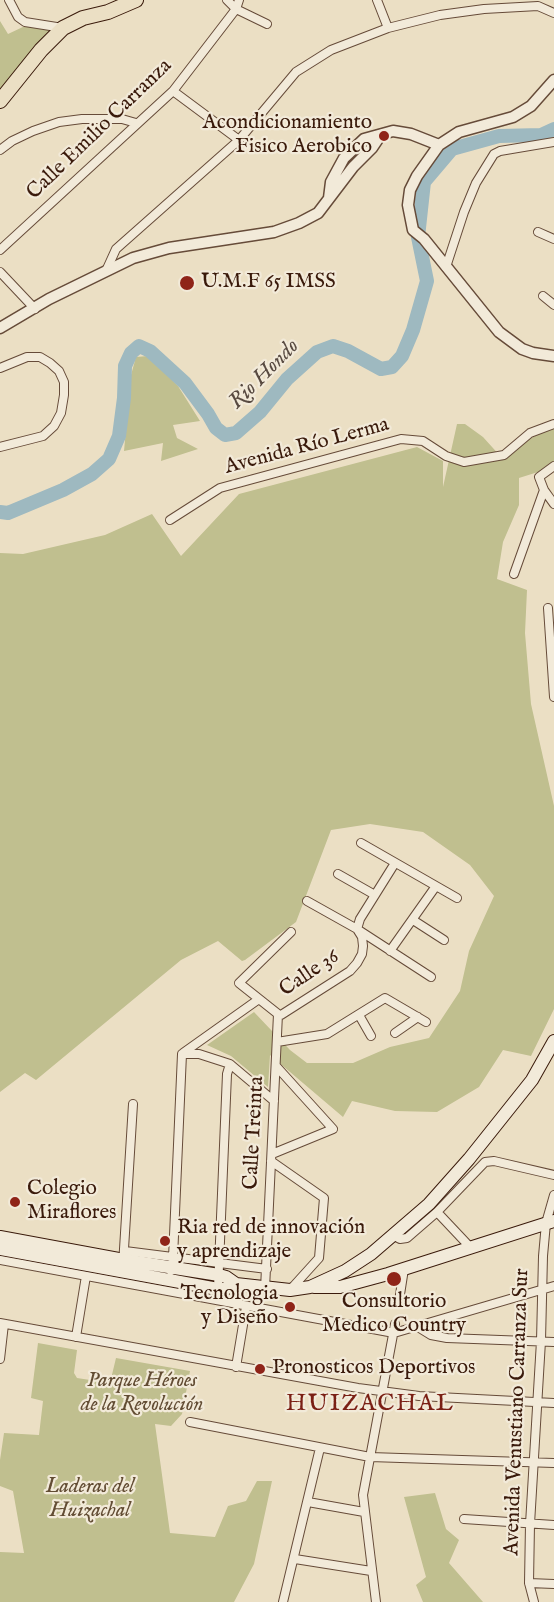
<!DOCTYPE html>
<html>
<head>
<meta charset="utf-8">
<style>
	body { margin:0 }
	canvas { display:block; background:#ebdfc4 }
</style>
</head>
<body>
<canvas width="554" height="1602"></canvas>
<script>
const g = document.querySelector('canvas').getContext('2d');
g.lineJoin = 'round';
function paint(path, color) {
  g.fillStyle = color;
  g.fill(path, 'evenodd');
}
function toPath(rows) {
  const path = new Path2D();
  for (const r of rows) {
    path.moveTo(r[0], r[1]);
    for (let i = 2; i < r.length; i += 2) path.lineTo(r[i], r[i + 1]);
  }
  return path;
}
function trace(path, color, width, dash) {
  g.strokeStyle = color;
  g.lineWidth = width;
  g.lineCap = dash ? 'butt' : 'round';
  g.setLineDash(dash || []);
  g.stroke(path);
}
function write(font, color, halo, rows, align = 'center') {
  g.font = font + ' "IM FELL English",serif';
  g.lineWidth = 4.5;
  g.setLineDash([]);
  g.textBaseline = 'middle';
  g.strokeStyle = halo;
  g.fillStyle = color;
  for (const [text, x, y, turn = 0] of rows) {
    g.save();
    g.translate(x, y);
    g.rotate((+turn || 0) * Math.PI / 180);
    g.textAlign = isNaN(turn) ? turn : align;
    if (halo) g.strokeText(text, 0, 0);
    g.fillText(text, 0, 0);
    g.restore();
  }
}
paint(toPath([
	[0,21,8,34,25,26,52,30,8,83,0,90],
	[148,356,178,386,200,421,173,425,177,438,198,449,161,461,163,443,124,451,131,375,136,357],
	[457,424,465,424,483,437,502,458,525,441,554,427,554,462,538,472,519,478,519,505,503,542,497,579,527,590,525,633,531,704,554,806,554,1009,531,1056,503,1050,479,1087,437,1112,395,1111,352,1101,343,1117,270,1055,268,1087,231,1056,207,1045,254,1012,290,1050,307,1063,353,1063,390,1047,429,1038,460,991,469,951,494,896,470,865,423,832,370,824,331,830,296,922,245,960,242,961,218,941,181,960,36,1080,25,1073,0,1092,0,553,23,554,105,535,152,514,181,556,239,494,417,447,443,461,443,487],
	[38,1343,77,1350,74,1373,77,1378,110,1383,116,1358,190,1371,182,1414,171,1426,155,1424,170,1533,215,1537,228,1506,246,1501,257,1481,272,1481,254,1564,234,1602,0,1602,0,1552,24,1553,13,1491,0,1486,0,1460,4,1433,39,1435,43,1401,31,1398],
	[435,1493,446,1529,459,1540,449,1563,483,1602,423,1602,416,1585,426,1577,404,1497]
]), '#c0bf8f');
trace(toPath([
	[0,512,8,513,63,490,92,474,109,459,119,436,124,398,125,366,131,353,139,346,150,351,185,383,208,414,216,428,225,435,236,433,260,412,287,379,317,352,333,346,348,351,381,369,392,367,402,356,413,330,427,281,418,237,424,182,452,149,499,136,541,135,554,129]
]), '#9eb9c0', 14);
const minor = toPath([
	[9,0,18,17,25,22,63,28],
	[227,0,236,9,267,24],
	[377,0,388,28],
	[173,91,239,140],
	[0,150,12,141,33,131,59,122,82,119,122,119,136,123],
	[538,232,554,239],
	[0,250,173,91,236,9,239,0],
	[446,267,464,212,476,183,494,154,500,151,554,142],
	[106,271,116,249,239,140,296,72,331,50,388,28,440,15,484,9,538,6,554,13],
	[0,272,35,309],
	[543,296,554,305],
	[0,368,27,357,40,357,50,363,59,371,64,382,64,395,61,413,54,426,43,436,0,447],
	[554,466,539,477,544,490,554,504],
	[170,520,220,488,401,439,423,441,446,456,464,462,504,455,530,433,554,424],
	[514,574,544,490],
	[548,608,554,697],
	[361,843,457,898],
	[338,874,375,895],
	[307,901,357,929,431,977],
	[413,920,444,940],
	[390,951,436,886],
	[278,1014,281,1015,350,971,357,963,362,954,363,946,362,937,357,929,360,919,395,863],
	[278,1014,239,983,291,932],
	[359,1015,371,1036],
	[395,1033,418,1017],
	[277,1042,327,1034,385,998,426,1022],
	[183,1053,259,999],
	[182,1054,199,1054,230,1064,274,1101],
	[272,1154,333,1129,276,1066],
	[271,1161,324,1198,319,1258,290,1290],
	[437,1212,470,1247],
	[394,1236,400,1239,407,1238,437,1212,485,1162,494,1161,554,1175],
	[125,1251,267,1269],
	[0,1260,394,1333,554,1286],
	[123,1265,133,1104],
	[171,1271,173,1258,182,1054],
	[218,1289,227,1074,230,1064],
	[265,1289,278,1014],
	[399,1301,404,1269],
	[0,1323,358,1388,419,1396,554,1403],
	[418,1327,431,1335,447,1338,554,1342],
	[76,1337,86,1276],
	[0,1359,4,1324],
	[236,1367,246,1307],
	[190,1422,370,1457,554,1463],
	[308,1502,364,1512],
	[464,1519,554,1525],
	[295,1559,371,1571],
	[529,1583,554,1584],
	[283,1602,320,1448],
	[376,1602,363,1495,395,1324],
	[534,1602,529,1583,530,1524,541,1341,543,1256,546,1223,554,1195]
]);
const tertiary = toPath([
	[439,145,417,176,410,190,408,205,413,230,424,239,499,332,522,349,533,353,554,356],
	[329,198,331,182,344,158,364,139,393,131,411,134,439,145,459,132,513,117,531,106,554,80],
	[0,328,49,299,133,258,169,248,274,232,299,223,318,213,353,167,372,148,380,136]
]);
const secondary = toPath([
	[0,1237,124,1260,219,1275,226,1277,236,1284,290,1290,310,1287,345,1271,371,1254,429,1204,469,1159,532,1080,554,1041],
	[0,1249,218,1289,225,1289,236,1284],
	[314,1287,340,1287,388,1274,554,1221]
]);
const primary = toPath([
	[0,101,41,50,63,28,83,18,108,12,136,0]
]);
trace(minor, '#664b39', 10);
trace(tertiary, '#664b39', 13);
trace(secondary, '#3a1a0b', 14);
trace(primary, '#3a1a0b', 16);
trace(minor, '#f2ead9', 8);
trace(tertiary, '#f2ead9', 10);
trace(secondary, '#f2ead9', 12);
trace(primary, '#ebdfc4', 14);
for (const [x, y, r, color] of [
	[384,136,6,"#8f2418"],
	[187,283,8,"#8f2418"],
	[15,1202,6,"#8f2418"],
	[165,1241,6,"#8f2418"],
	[394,1279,8,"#8f2418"],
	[290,1307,6,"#8f2418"],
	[260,1369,6,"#8f2418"]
]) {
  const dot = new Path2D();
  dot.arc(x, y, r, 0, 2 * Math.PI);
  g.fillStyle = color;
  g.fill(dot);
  trace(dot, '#f2ead9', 2);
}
write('21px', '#3a1a0b', '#f2ead9', [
	["Acondicionamiento",372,124,"right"],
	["Fisico Aerobico",372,148,"right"],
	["U.M.F 65 IMSS",201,283],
	["Colegio",27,1190],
	["Miraflores",27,1214],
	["Ria red de innovación",177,1229],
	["y aprendizaje",177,1253],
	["Tecnologia",278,1295,"right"],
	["y Diseño",278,1319,"right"],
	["Consultorio",394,1303,"center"],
	["Medico Country",394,1327,"center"],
	["Pronosticos Deportivos",272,1369]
], 'left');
write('21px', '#3a1a0b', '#f2ead9', [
	["Calle Emilio Carranza",100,130,-44],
	["Avenida Río Lerma",307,447,-15],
	["Calle 36",310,974,-34],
	["Calle Treinta",255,1133,-87],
	["Avenida Venustiano Carranza Sur",518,1412,-88]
]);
write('italic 21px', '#624c33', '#f2ead9', [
	["Parque Héroes",142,1382],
	["de la Revolución",142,1406],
	["Laderas del",90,1488],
	["Huizachal",90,1512]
]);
write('italic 22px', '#584a41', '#f2ead9', [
	["Rio Hondo",265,375,-45]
]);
g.letterSpacing = '1.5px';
write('24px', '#7a1f14', '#f2ead9', [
	["HUIZACHAL",370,1405]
]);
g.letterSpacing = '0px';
</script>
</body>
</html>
